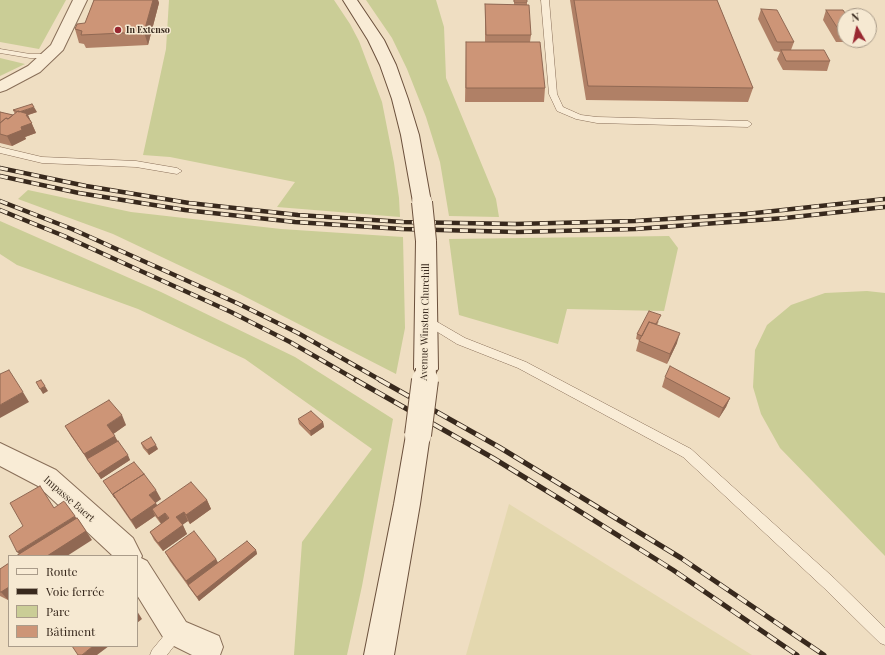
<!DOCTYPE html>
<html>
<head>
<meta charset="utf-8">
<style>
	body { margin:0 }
	#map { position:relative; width:885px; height:655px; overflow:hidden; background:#efdec2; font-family:"Playfair Display",serif }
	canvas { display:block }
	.legend { position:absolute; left:8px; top:555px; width:130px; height:92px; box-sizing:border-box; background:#f6e9d2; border:1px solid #aa9c8a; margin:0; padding:5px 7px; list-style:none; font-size:12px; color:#38291d }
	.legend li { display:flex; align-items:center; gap:8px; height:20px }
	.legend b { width:20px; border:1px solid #aa9c8a }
	.north { position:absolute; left:837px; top:8px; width:40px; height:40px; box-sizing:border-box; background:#f6e9d2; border:1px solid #aa9c8a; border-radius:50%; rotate:351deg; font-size:11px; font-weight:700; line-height:16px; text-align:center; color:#38291d }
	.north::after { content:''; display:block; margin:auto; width:14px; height:18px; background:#992831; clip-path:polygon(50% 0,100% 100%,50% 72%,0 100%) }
</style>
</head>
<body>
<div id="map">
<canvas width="885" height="655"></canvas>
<ul class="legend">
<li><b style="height:5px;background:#f9ecd6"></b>Route</li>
<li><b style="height:5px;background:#38291d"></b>Voie ferrée</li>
<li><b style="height:11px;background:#cacd96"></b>Parc</li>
<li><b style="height:11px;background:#cd9577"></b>Bâtiment</li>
</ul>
<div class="north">N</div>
</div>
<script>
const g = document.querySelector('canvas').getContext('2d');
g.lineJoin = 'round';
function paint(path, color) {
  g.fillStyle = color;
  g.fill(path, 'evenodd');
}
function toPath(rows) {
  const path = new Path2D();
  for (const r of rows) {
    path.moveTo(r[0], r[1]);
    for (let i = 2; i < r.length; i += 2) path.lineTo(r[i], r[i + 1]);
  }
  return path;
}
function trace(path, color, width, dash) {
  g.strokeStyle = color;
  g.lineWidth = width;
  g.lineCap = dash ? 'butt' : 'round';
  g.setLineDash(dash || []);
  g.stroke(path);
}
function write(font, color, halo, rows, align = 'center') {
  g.font = font + ' "Playfair Display",serif';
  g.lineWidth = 3;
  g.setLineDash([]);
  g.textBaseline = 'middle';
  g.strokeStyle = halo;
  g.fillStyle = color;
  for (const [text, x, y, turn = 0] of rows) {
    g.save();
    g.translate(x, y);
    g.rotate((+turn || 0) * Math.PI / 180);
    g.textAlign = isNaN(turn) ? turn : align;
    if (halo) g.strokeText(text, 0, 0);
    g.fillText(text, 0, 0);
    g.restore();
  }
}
paint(toPath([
	[509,504,752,655,466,655]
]), '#e4d8af');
paint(toPath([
	[0,0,66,0,39,49,0,42],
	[169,0,334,0,350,24,359,41,382,102,394,163,399,198,400,217,277,207,295,182,170,157,143,155,166,49],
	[366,0,436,0,444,27,446,78,496,199,499,217,449,216,440,162,426,117,407,69,392,38],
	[0,58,25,64,0,76],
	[28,190,131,212,281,229,403,237,405,328,396,374,240,294,113,234,18,199],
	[0,221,161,292,295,357,393,419,362,586,347,655,294,655,302,542,372,449,245,359,138,309,17,265,0,254],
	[669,236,678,248,664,311,567,309,558,344,459,315,449,239],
	[867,291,885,293,885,556,780,448,761,414,753,387,755,350,767,325,791,305,825,293]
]), '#cacd96');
const lane = toPath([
	[541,0,549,0,557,94,563,107,581,115,597,117,748,121,752,124,748,127,597,123,576,119,557,111,549,94,541,0],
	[0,49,30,54,49,54,53,56,49,58,30,58,0,53,0,49],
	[0,147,42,157,136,161,177,168,182,171,177,174,136,167,42,163,0,153,0,147],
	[427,316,465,338,526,362,691,449,834,578,885,628,885,645,880,643,824,588,683,457,518,368,457,344,423,323,422,320,423,317,427,316],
	[176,625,181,627,183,632,181,637,167,655,150,655,152,650,171,627,176,625]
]);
const street = toPath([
	[73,0,87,0,63,50,40,72,6,90,0,92,0,81,28,66,51,45,73,0],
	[0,443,56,470,133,538,142,556,141,558,147,561,186,622,219,636,223,647,220,655,192,655,166,642,137,595,137,556,113,556,38,486,0,466,0,443]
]);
const secondary = toPath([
	[343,0,357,0,384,40,396,65,408,99,419,135,431,202,429,206,422,208,415,206,413,202,401,135,392,99,380,65,368,40,343,0],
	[426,234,433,236,436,241,438,369,434,375,426,378,418,375,414,369,416,241,419,236,426,234],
	[418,425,427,428,430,435,420,504,394,655,364,655,394,504,406,435,409,428,418,425]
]);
trace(lane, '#896f59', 1);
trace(street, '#896f59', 2);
trace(secondary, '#6b503c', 2);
paint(lane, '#f9ecd6');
paint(street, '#f9ecd6');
paint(secondary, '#f9ecd6');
const railFar1 = toPath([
	[0,168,86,186,189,203,298,215,403,222,515,224,635,221,746,214,885,199],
	[0,176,79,193,185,210,295,222,402,229,517,232,635,229,785,218,885,207],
	[0,201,72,229,239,304,298,333,382,381],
	[0,210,64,236,231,312,290,342,358,381]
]);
const rail = toPath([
	[356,380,493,458,568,504,673,570,797,655],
	[380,380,499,447,681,558,824,655]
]);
trace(railFar1, '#38291d', 4.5);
trace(rail, '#38291d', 5);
trace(railFar1, '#f6e9d2', 3, [8]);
trace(rail, '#f6e9d2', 3.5, [11]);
const secondaryBridgeFar1 = toPath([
	[422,202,426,241],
	[425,381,426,369]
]);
const secondaryBridge = toPath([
	[418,435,425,380]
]);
trace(secondaryBridgeFar1, '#6b503c', 22, []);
trace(secondaryBridge, '#6b503c', 28, []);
trace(secondaryBridgeFar1, '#f9ecd6', 20);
trace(secondaryBridge, '#f9ecd6', 26);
paint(toPath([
	[94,0,158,0,159,3,148,45,86,48,84,44,79,43,75,29,85,23],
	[514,0,527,0,527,5,531,35,530,42,545,88,544,102,465,102,466,42,485,42,485,4,514,5],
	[570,0,717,0,753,88,748,102,586,100],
	[761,9,794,42,791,50,830,61,827,71,783,70,777,59,780,52,774,51,758,19],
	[826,10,845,16,845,40,854,40,853,42,836,42,823,20],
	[13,110,37,112,28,115,36,133,25,137,26,139,12,146,0,143,0,112,13,115,15,114],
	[659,321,657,325,677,343,667,364,636,351,639,340,636,339,637,334],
	[665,377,730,398,726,407,719,418,662,387],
	[298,419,323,422,324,427,311,436,299,424],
	[126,425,113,434,130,460,101,479,71,436,65,426],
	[141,443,158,449,149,455,143,448],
	[103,481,161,499,155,503,157,505,207,500,211,509,190,524,188,521,182,524,187,534,163,551,154,540,150,532,161,524,155,516,136,529],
	[256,550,257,554,199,601,170,561,165,552,216,559,218,563],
	[9,563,9,600,8,600,0,596,0,569]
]), '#b08066');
paint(toPath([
	[153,0,158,0,159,3,148,45,144,32],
	[34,107,37,112,28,115,36,133,25,137,26,139,12,146,7,136,21,127,19,112],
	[680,333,677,343,667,364,670,354],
	[45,386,48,391,43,394,40,389],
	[23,392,29,402,0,418,0,405],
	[730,398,726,407,719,418,723,408],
	[122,415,126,425,112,435,107,425],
	[323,422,324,427,311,436,310,431],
	[115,436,120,446,87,459,89,463,84,454],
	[156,445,158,449,149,455,147,450],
	[128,455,130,460,101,479,98,474],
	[156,490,161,499,154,504,149,495],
	[207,500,211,509,190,524,186,515],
	[156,503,160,512,152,509,155,516,136,529,131,520],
	[184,512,188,521,181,526,176,517],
	[165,513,170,522,163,527,158,518],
	[75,516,81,525,21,556,17,552],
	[78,519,92,540,67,556,47,556],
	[183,525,187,534,163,551,158,543],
	[256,550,257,554,199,601,197,597],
	[216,559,220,567,188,585,186,581],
	[9,587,9,600,8,600,1,592],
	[137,611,142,619,137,623],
	[93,646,109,646,97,655,82,655]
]), '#906853');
const building = toPath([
	[94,0,153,0,144,32,81,35,82,31,75,29,77,24,85,23,94,0],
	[514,0,527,0,527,2,514,2,514,0],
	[574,0,717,0,753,88,588,86,574,0],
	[485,4,529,5,531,35,486,35,485,4],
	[761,9,777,10,794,42,777,42,761,9],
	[826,10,843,10,847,16,845,16,845,32,840,32,826,10],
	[466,42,540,42,545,88,466,88,466,42],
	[781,50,824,50,830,61,786,61,781,50],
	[32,104,34,107,19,112,13,110,32,104],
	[18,111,28,114,26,115,32,123,21,127,22,130,7,136,0,134,0,123,6,118,8,119,18,111],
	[0,112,13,115,8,119,6,118,0,123,0,112],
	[649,311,661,315,656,324,649,322,642,336,637,334,649,311],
	[649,322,680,333,670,354,639,341,649,322],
	[670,366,730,398,723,408,665,377,670,366],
	[9,370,23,392,0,405,0,374,9,370],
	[41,380,45,386,40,389,36,382,41,380],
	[109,400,122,415,107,425,115,436,84,454,65,426,109,400],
	[311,411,323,422,310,431,298,419,311,411],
	[151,437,156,445,147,450,141,443,151,437],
	[118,441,128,455,98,474,87,459,118,441],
	[134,462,144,474,113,494,115,498,103,481,134,462],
	[144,474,156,490,149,495,156,503,131,520,113,494,144,474],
	[191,482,207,500,186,515,184,512,176,517,183,525,158,543,150,532,169,518,165,513,158,518,152,509,191,482],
	[40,486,54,508,64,501,75,516,17,552,9,536,23,526,10,503,40,486],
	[77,518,78,519,86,531,47,556,16,556,77,518],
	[194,531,216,559,186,581,165,552,194,531],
	[247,541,256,550,197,597,188,585,247,541],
	[9,563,9,587,1,592,0,592,0,569,9,563],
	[72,646,93,646,82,655,78,655,72,646]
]);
paint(building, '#cd9577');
trace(building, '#906853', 1);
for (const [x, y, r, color] of [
	[118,30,4,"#992831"]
]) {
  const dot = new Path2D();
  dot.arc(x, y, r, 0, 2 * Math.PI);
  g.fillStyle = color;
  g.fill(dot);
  trace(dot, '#f6e9d2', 1.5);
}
write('bold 9px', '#38291d', '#f6e9d2', [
	["In Extenso",126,30]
], 'left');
write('10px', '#38291d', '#f6e9d2', [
	["Avenue Winston Churchill",425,322,-89],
	["Impasse Baert",69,499,41]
]);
</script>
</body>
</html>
